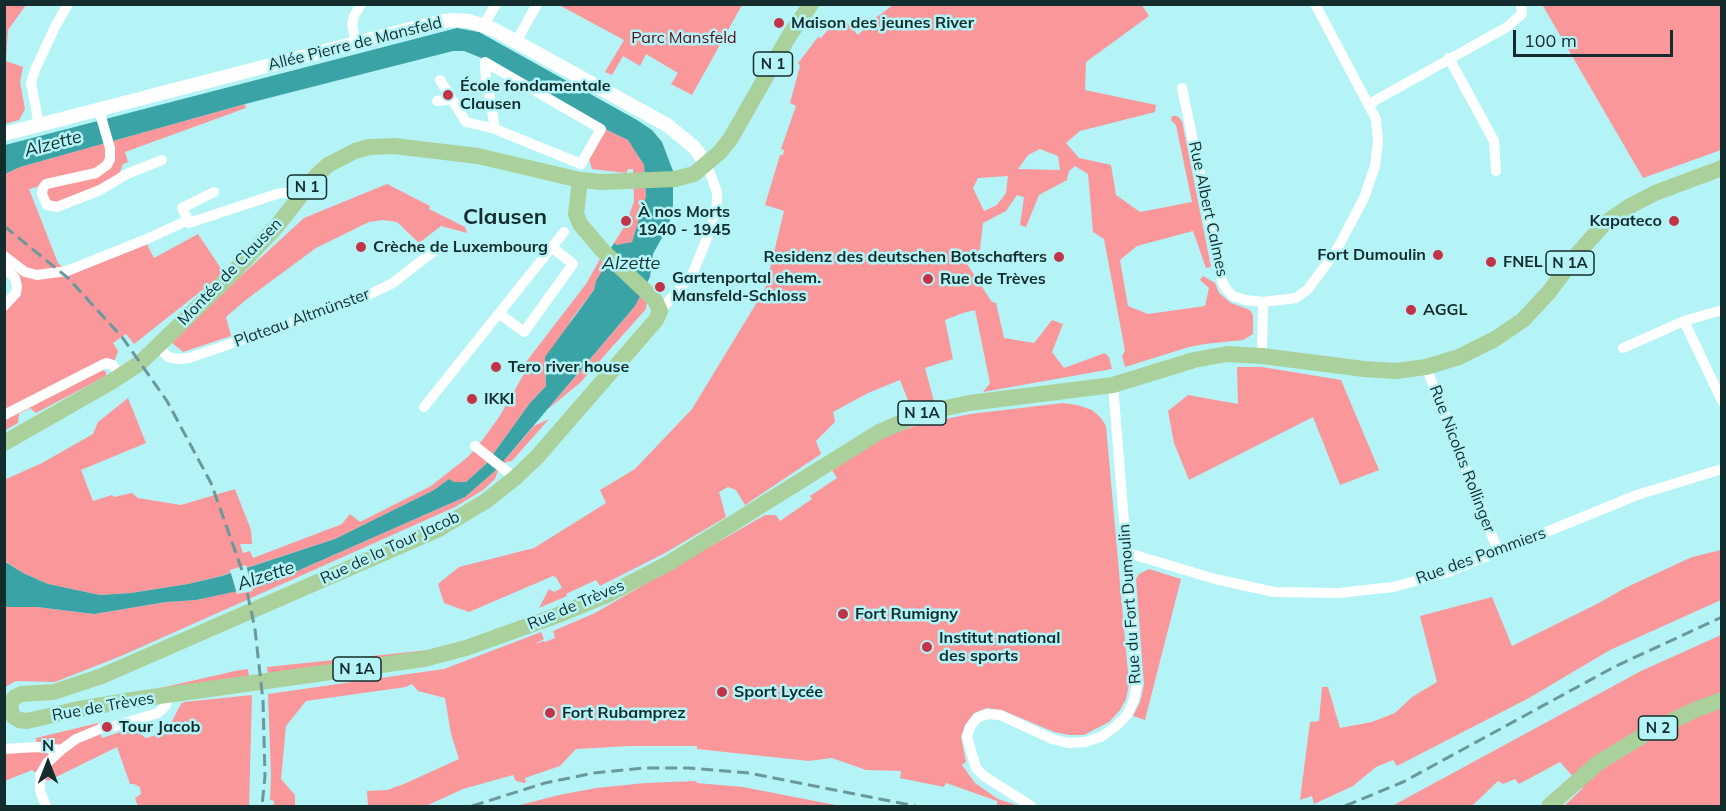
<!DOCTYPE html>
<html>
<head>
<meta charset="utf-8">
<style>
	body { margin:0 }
	#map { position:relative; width:1726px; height:811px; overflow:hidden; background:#b5f4f6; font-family:Mulish,sans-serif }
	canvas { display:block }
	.frame { position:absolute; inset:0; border:6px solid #132c2d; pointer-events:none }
	.north { position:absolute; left:18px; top:733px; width:60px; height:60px; -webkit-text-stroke:4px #b5f4f6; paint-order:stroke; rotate:0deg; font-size:16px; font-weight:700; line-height:24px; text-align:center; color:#132c2d }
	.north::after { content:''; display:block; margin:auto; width:21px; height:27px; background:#132c2d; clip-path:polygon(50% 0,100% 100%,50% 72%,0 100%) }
	.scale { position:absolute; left:1513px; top:30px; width:160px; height:27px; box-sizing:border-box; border:3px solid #132c2d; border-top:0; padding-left:8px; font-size:18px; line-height:21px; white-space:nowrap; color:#132c2d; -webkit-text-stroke:4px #b5f4f6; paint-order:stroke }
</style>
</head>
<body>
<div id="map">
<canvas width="1726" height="811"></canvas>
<div class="frame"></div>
<div class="north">N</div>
<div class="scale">100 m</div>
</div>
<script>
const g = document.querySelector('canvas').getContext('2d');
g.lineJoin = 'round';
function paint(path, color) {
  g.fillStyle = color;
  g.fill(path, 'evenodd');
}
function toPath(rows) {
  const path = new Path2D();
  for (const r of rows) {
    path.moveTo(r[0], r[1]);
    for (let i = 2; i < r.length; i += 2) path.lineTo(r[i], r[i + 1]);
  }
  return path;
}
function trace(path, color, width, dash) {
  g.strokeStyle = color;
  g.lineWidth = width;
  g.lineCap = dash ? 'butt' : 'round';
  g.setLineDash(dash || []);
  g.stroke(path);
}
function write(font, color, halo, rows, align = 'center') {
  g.font = font + ' Mulish,sans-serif';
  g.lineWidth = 5;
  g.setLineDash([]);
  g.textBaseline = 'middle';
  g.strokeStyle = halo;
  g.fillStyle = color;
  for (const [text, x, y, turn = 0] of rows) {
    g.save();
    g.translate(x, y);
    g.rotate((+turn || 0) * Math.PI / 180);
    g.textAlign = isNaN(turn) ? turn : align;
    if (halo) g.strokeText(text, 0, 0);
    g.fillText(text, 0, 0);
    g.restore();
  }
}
paint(toPath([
	[4,5,26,5,8,30,6,61,23,67,20,82,25,109,19,120,5,124],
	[559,5,742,5,692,95,671,84,678,73,646,54,640,66,623,56,612,75,605,72,624,40],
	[893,5,1142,5,1149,16,1086,62,1085,90,1156,105,1155,112,1080,131,1066,143,1079,158,1111,165,1116,195,1140,212,1192,202,1176,125,1171,120,1172,116,1177,116,1182,121,1211,267,1206,268,1193,231,1137,246,1120,260,1128,306,1148,314,1205,306,1209,288,1200,280,1203,276,1215,283,1219,293,1231,303,1250,310,1253,315,1253,334,1243,340,1205,344,1189,347,1125,367,1122,356,1125,351,1104,239,1093,232,1088,174,1075,166,1069,171,1067,180,1039,195,1026,227,1020,225,1024,197,1017,195,1006,211,983,223,980,249,967,264,992,302,996,303,1004,338,1034,343,1052,320,1063,324,1052,352,1064,368,1105,353,1109,357,1112,369,983,392,990,383,975,310,963,313,945,320,953,359,925,368,934,401,911,408,900,380,868,393,833,412,835,422,816,441,821,454,745,505,736,490,728,487,719,492,726,517,665,553,600,586,596,580,566,594,567,596,539,608,549,589,554,592,562,588,556,577,553,576,469,612,444,603,438,584,459,567,534,548,606,503,600,490,635,469,692,409,765,289,784,211,765,205,780,155,783,155,784,150,781,149,796,106,790,103,800,66,798,63,818,37,821,38,834,23,837,25,844,19,858,35,874,19],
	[1040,149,1058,156,1060,170,1018,169,1028,155],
	[1008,176,1006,193,997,205,984,211,973,188,978,178],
	[1546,5,1721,5,1721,150,1643,178,1543,6],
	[245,104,246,108,125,152,128,162,123,164,120,172,100,190,47,205,45,185,29,189,58,263,67,271,147,244,154,258,198,234,224,273,134,344,126,334,113,343,118,351,113,365,103,370,106,372,106,376,36,413,30,408,19,414,18,423,5,430,5,306,16,293,5,256,5,174,20,167],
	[605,129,628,140,644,165,646,196,632,242,629,244,617,245,614,243,626,224,634,201,633,169,628,169,626,173,592,169,589,159],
	[387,184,430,206,429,209,465,227,467,233,441,226,419,243,397,222,383,220,369,222,316,248,247,299,226,317,231,336,183,352,170,341,304,218],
	[600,259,605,265,604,269,596,281,594,290,571,320,545,372,546,386,530,403,486,464,466,482,454,482,449,479,434,490,335,539,221,576,188,584,131,593,100,595,48,584,23,573,5,561,4,480,42,463,93,434,98,422,128,398,146,443,81,470,93,501,112,495,114,497,132,493,138,498,181,505,235,489,251,530,252,544,240,544,243,553,250,551,253,558,342,524,350,514,360,522,431,486,469,456,484,438,499,417,531,362,526,362,586,284],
	[640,296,647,303,646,309,580,383,548,409,635,306],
	[1237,367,1262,367,1341,380,1379,470,1340,485,1313,417,1189,480,1174,443,1168,411,1188,395,1238,404],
	[1063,403,1077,405,1092,410,1101,418,1106,426,1129,684,1126,699,1120,710,1109,722,1084,735,1069,735,1054,732,1002,710,987,708,974,713,965,725,961,737,966,762,962,765,975,783,998,799,1019,806,997,805,997,801,946,783,944,787,900,778,901,771,866,770,832,758,809,761,697,749,697,746,630,746,576,749,560,766,525,778,526,782,524,783,516,781,513,775,463,789,426,806,368,806,367,791,387,790,404,784,459,759,451,734,445,698,418,691,412,684,406,687,306,701,286,726,281,779,295,795,295,806,274,806,274,801,270,800,271,776,268,694,444,669,541,632,544,639,535,644,544,641,545,642,555,638,553,631,595,613,765,515,776,515,780,521,812,499,810,496,837,478,832,470,882,438,917,425,970,414],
	[549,419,512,461,506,462,497,473,495,479,483,490,455,507,121,656,55,682,16,681,5,687,5,607,37,607,94,614,166,602,196,600,270,583,465,497,496,470,534,426],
	[1721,550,1721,600,1610,650,1529,698,1397,766,1393,760,1376,767,1353,786,1314,804,1312,796,1300,800,1310,722,1319,721,1322,687,1328,687,1340,728,1372,722,1395,713,1412,697,1437,682,1420,616,1492,597,1512,646,1599,603,1625,588,1692,557],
	[1149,569,1181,579,1145,720,1133,716,1140,702,1144,685,1136,579,1139,574],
	[1721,635,1721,806,1564,806,1583,788,1560,762,1519,784,1515,779,1503,784,1498,781,1472,806,1392,806,1641,671],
	[429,650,429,652,268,675,267,667],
	[248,669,249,677,156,689,235,671],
	[252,695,249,806,138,806,135,798,141,794,140,787,134,784,130,784,117,747,48,781,32,770,5,781,5,749,37,746,36,738,98,723,102,738,132,728,146,738,159,734,172,721,181,704,184,702],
	[696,781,697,783,743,787,841,806,516,806,559,795,596,788,645,783]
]), '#fa979b');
paint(toPath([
	[457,28,479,32,637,120,652,130,662,142,673,171,673,205,669,225,653,254,650,277,635,306,496,470,465,497,270,583,252,588,196,600,166,602,94,614,37,607,5,607,4,561,23,573,48,584,100,595,131,593,188,584,222,576,335,539,434,490,449,479,454,482,466,482,486,464,530,403,546,386,545,357,594,290,596,281,611,256,611,248,614,243,617,245,632,242,646,196,644,165,628,140,605,129,484,59,464,51,453,51,245,104,20,167,5,174,5,145]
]), '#3aa3a5');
paint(toPath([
	[246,565,253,591,237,594,230,570]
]), '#b5f4f6');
trace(toPath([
	[484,25,496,4],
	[516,42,537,4],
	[356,43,352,25,354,16,361,4],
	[1449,58,1494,141,1496,171],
	[440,80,466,122,495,129],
	[486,80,485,62,601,129,581,164,495,129,488,87],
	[1182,88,1222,281,1226,289,1233,296,1245,300,1263,302],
	[437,101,452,99],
	[1369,104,1507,27,1522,14,1521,7],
	[99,110,110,148,110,159,107,165,96,173,46,184,43,188,42,194,47,205,57,207,100,190,127,174,162,160],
	[39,125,31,83,35,70,55,27,68,4],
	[188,220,182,208,214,192],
	[4,256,25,272,37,275,67,271,147,239,188,220,189,223,280,193,301,193],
	[4,267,15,278,17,286,16,293,4,306],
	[1722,310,1684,321,1722,401],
	[660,311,692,275,710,231,717,203,717,192,707,165],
	[500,314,524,332,573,264,553,248],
	[158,346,168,357,178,359,189,358,326,311,366,296,393,283,439,247],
	[1623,348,1684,321],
	[1262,356,1263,302,1296,298,1308,289,1336,251,1364,198,1375,166,1378,141,1376,119,1315,4],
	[1426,367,1498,551],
	[424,407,564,232],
	[4,415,102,365,107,363,113,365,120,377],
	[475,446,515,478],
	[1128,553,1215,579,1274,592,1339,593,1393,587,1448,572,1637,495,1722,469],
	[114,726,158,713,166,705,169,695],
	[4,749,38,747,61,750],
	[46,806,40,791,40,775,47,763,61,750,76,739,100,729],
	[1031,806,984,776,976,768,967,737,970,727,977,718,987,714,1000,715,1052,739,1068,743,1085,742,1101,737,1115,727,1127,715,1134,700,1137,684,1113,385]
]), '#fff', 10);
trace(toPath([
	[4,134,437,22,453,20,469,21,493,29,667,125,694,147,707,165]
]), '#fff', 14);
trace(toPath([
	[580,180,576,214,580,224,603,251,655,300,660,311,656,320,537,457,515,478,486,501,439,529,102,676,54,692,22,694,15,697,10,703,11,712,14,717,19,720,27,721,79,709,138,699,424,659,466,648,558,615,609,594,669,563,879,432,920,414,941,409,969,403,1113,385,1194,360,1227,354,1262,356,1364,369,1396,371,1426,367,1459,357,1495,339,1523,320,1549,292,1579,252,1605,223,1632,205,1655,193,1722,168],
	[4,443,111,382,140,363,227,279,276,227,317,175,328,165,355,151,369,147,394,146,478,156,580,180,601,182,675,179,694,174,720,152,731,138,789,36,811,4],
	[1549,806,1598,763,1649,732,1697,709,1722,700]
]), '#aad19b', 16);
trace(toPath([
	[4,226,68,278,122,337,167,401,211,483,243,573,255,629,263,701,265,776,262,806],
	[472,806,545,783,594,773,644,768,688,768,749,773,915,806],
	[1345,806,1403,782,1614,667,1722,617]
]), '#6b989a', 3, [12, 6]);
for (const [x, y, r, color] of [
	[779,23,6,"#c33347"],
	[448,95,6,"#c33347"],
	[626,221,6,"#c33347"],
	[1674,221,6,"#c33347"],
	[361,247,6,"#c33347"],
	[1438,255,6,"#c33347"],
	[1059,257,6,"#c33347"],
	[1491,262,6,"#c33347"],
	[928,279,6,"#c33347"],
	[660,287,6,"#c33347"],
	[1411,310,6,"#c33347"],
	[496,367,6,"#c33347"],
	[472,399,6,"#c33347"],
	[843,614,6,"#c33347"],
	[927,647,6,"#c33347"],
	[722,692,6,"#c33347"],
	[550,713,6,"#c33347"],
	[107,727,6,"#c33347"]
]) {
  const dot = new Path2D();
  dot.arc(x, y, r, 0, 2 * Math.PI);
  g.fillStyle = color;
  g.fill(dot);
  trace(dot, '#b5f4f6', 2);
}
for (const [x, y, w] of [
	[773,64,39],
	[307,187,39],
	[1570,263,48],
	[922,413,48],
	[357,669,48],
	[1658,728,39]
]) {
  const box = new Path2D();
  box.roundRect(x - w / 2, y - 12, w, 24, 4.5);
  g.fillStyle = '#b5f4f6';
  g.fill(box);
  trace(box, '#132c2d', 1.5);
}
write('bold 15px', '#132c2d', null, [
	["N 1",773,64],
	["N 1",307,187],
	["N 1A",1570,263],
	["N 1A",922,413],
	["N 1A",357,669],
	["N 2",1658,728]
]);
write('bold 16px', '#132c2d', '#b5f4f6', [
	["Maison des jeunes River",791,23],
	["École fondamentale",460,86],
	["Clausen",460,104],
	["À nos Morts",638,212],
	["1940 - 1945",638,230],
	["Kapateco",1662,221,"right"],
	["Crèche de Luxembourg",373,247],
	["Fort Dumoulin",1426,255,"right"],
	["Residenz des deutschen Botschafters",1047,257,"right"],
	["FNEL",1503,262],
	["Gartenportal ehem.",672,278],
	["Mansfeld-Schloss",672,296],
	["Rue de Trèves",940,279],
	["AGGL",1423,310],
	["Tero river house",508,367],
	["IKKI",484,399],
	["Fort Rumigny",855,614],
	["Institut national",939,638],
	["des sports",939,656],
	["Sport Lycée",734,692],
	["Fort Rubamprez",562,713],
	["Tour Jacob",119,727]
], 'left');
write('16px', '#5c0b1a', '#b5f4f6', [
	["Parc Mansfeld",684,38]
]);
write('16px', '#132c2d', '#b5f4f6', [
	["Allée Pierre de Mansfeld",355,44,-14],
	["Rue Albert Calmes",1208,209,78],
	["Montée de Clausen",230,272,-46],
	["Plateau Altmünster",302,318,-20],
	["Rue Nicolas Rollinger",1462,459,69],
	["Rue de la Tour Jacob",390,548,-25],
	["Rue des Pommiers",1481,556,-20],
	["Rue du Fort Dumoulin",1130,604,-94],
	["Rue de Trèves",576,605,-23],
	["Rue de Trèves",103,707,-10]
]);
write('italic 18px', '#113132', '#b5f4f6', [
	["Alzette",53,144,-15],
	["Alzette",631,264],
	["Alzette",266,576,-18]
]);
write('bold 22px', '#132c2d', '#b5f4f6', [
	["Clausen",505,217]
]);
</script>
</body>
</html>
